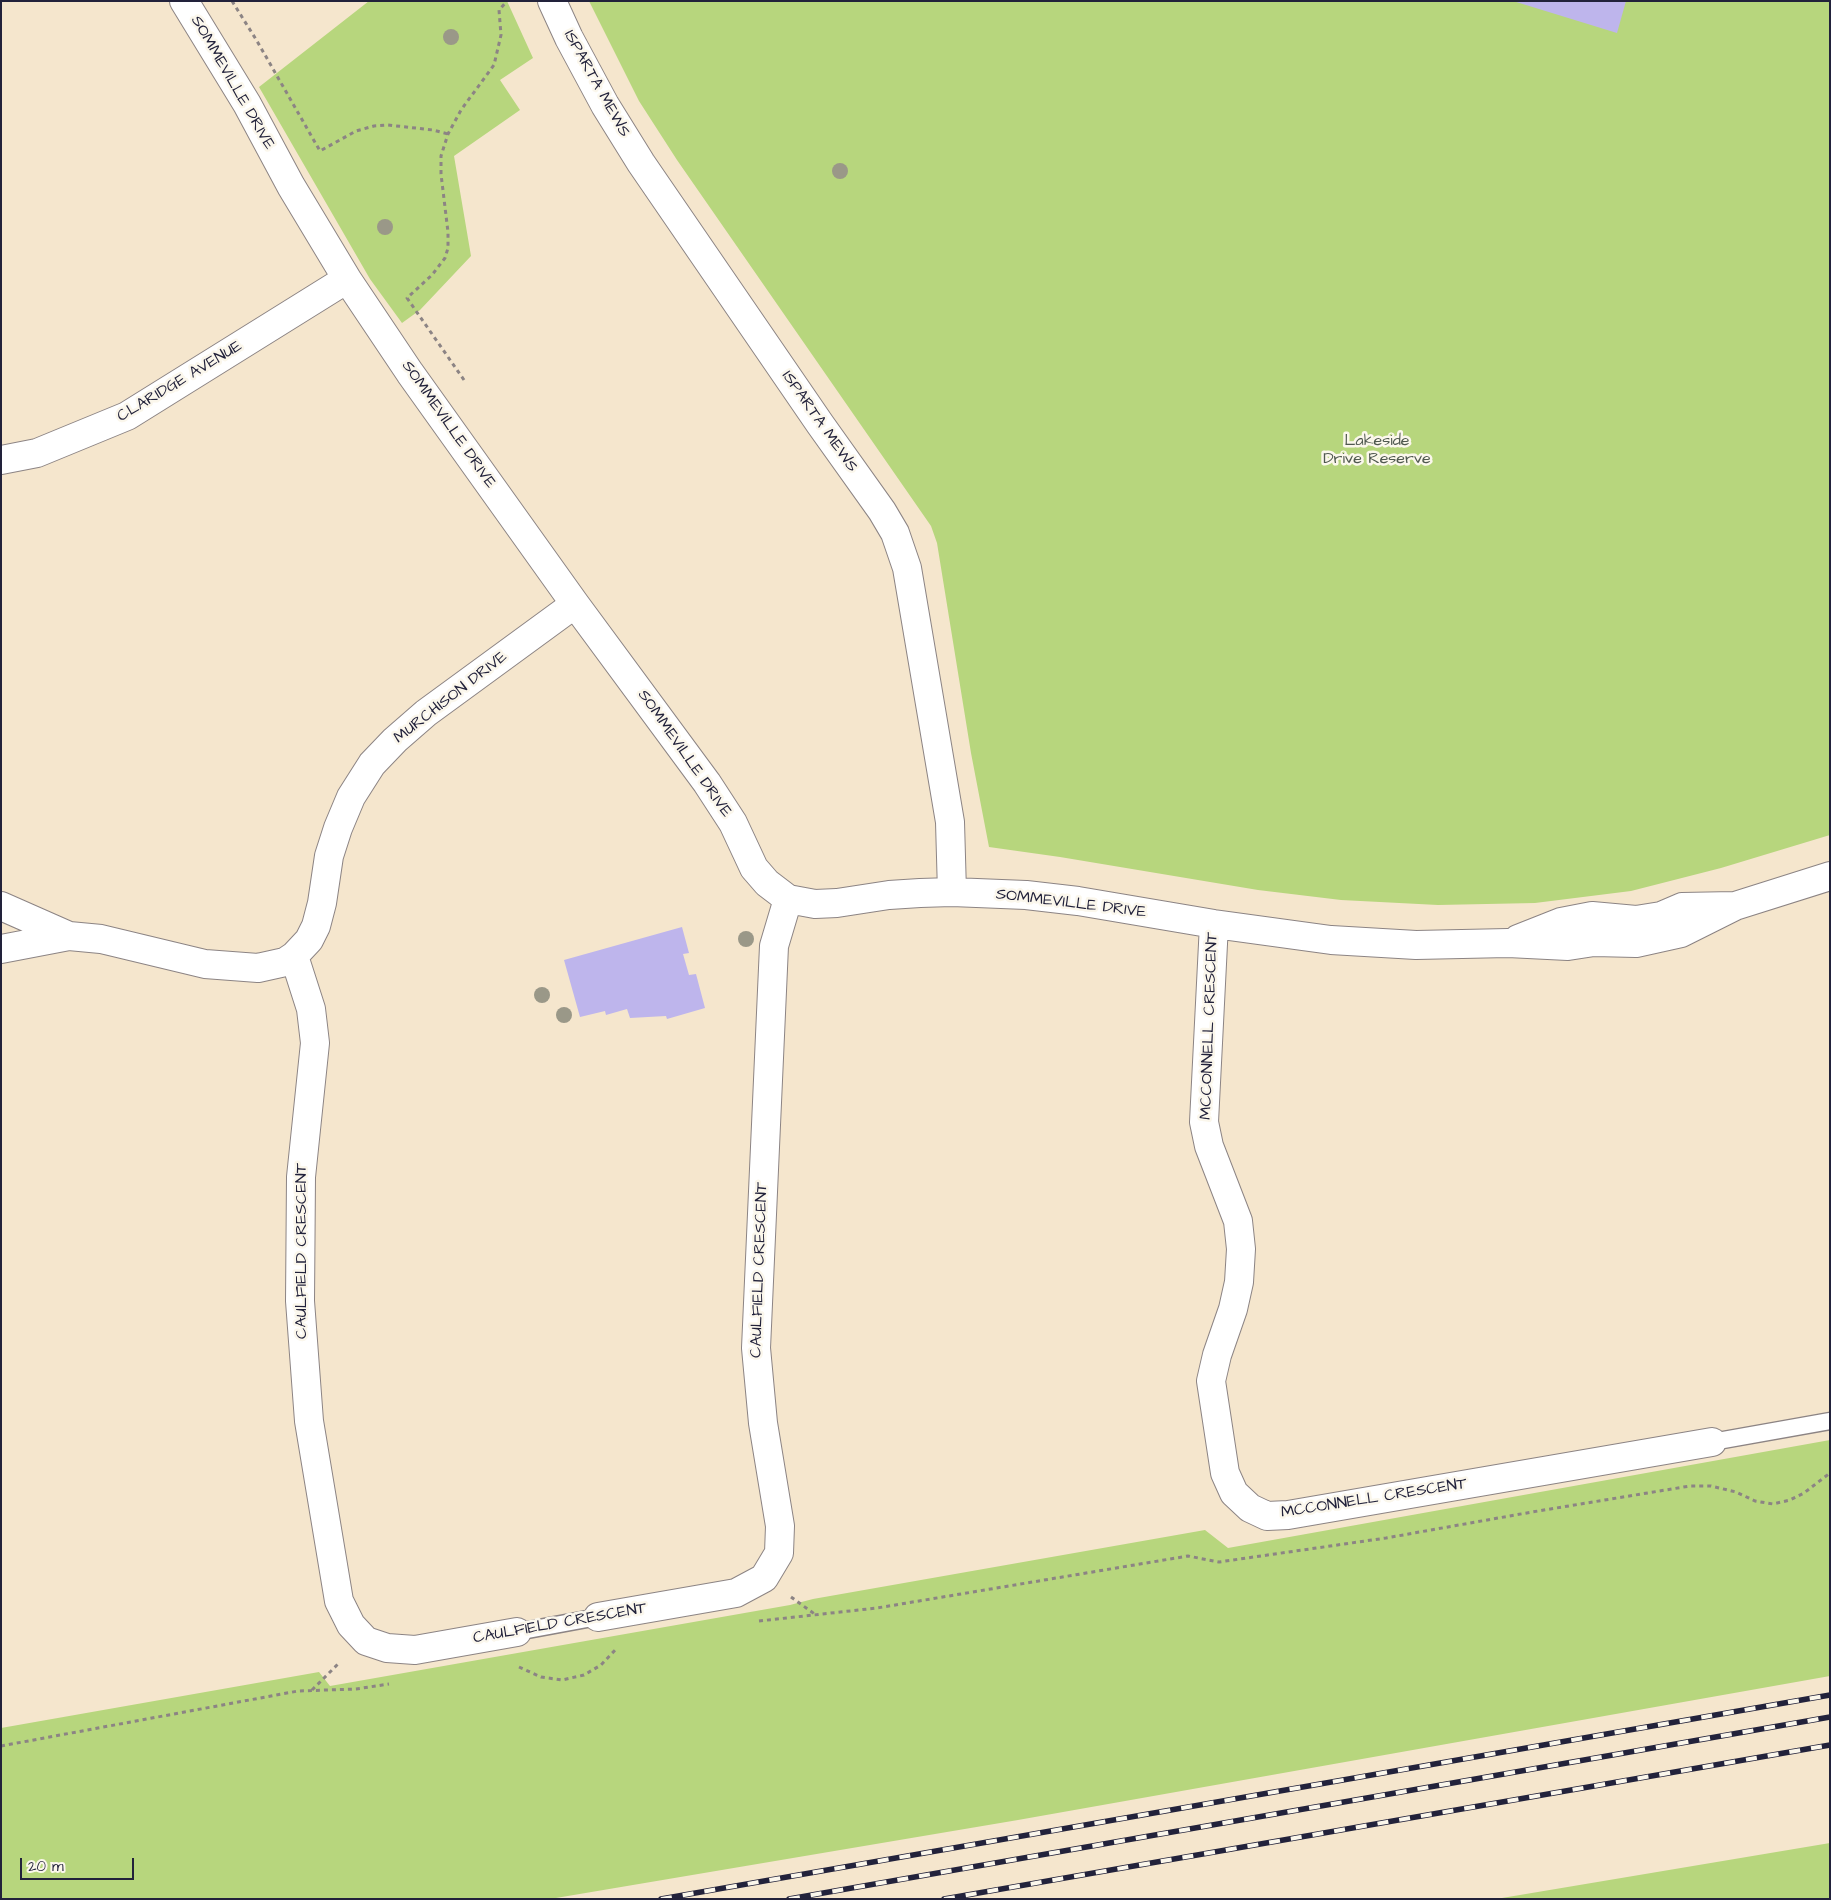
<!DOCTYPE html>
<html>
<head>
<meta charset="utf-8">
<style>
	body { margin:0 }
	#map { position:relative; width:1831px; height:1900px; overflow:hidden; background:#f5e6cd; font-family:"Architects Daughter",sans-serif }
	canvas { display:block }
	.frame { position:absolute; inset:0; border:2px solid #22223b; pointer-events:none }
	.scale { position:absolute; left:20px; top:1858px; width:114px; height:22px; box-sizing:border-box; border:2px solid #22223b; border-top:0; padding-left:6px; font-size:15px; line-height:18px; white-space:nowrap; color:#22223b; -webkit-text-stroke:4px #fbf7ec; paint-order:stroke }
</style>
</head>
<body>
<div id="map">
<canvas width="1831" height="1900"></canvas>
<div class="frame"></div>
<div class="scale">20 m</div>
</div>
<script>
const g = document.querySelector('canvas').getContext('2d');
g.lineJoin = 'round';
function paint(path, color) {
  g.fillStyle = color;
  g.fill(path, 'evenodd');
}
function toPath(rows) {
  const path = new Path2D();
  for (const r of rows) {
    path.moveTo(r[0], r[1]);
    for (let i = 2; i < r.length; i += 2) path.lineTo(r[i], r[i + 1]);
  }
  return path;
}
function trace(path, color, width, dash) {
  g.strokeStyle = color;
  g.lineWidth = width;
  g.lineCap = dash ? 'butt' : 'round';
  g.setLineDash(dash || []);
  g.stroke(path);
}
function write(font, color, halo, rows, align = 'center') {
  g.font = font + ' "Architects Daughter",sans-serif';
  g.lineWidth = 5;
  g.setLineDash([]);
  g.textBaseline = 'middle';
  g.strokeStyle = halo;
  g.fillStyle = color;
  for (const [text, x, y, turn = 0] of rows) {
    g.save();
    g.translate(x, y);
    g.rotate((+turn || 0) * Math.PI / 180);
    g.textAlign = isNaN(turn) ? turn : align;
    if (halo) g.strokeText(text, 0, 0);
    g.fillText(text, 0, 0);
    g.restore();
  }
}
paint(toPath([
	[369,1,507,1,533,58,500,80,520,110,454,156,471,256,420,310,402,323,370,279,259,87],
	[589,1,1830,1,1830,835,1721,868,1631,891,1535,903,1438,905,1341,900,1258,890,1060,857,989,847,971,753,937,543,931,526,677,160,639,101],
	[1830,1440,1830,1676,1018,1820,550,1899,1,1899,1,1728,319,1672,330,1686,790,1605,813,1599,1205,1530,1228,1548],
	[1830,1843,1830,1899,1496,1899]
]), '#b7d67d');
paint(toPath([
	[1513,1,1626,1,1617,33],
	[682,927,689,953,683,954,689,975,696,974,705,1008,667,1019,666,1016,630,1018,627,1009,606,1015,605,1011,580,1017,564,960]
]), '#beb5ec');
const lane = toPath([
	[1712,1442,1830,1421],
	[517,1632,598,1617]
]);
const street = toPath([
	[184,1,247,104,291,186,347,279,410,373,575,604,707,783,733,823,754,868,767,883,788,899,815,904,837,903,889,895,920,893,952,892,1026,895,1078,901,1214,924,1331,940,1416,945,1508,943,1568,946,1594,942,1636,943,1681,933,1735,906,1830,876],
	[552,1,569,38,605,105,641,163,820,424,882,511,895,533,907,568,950,822,952,892],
	[1,460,37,453,127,416,347,279],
	[1,906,69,936,101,939,205,964,258,968,285,962,294,956,309,940,316,926,322,903,329,856,338,828,351,797,372,764,395,740,426,713,575,604],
	[1214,924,1204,1122,1209,1146,1238,1221,1241,1249,1239,1282,1233,1309,1217,1355,1211,1381,1225,1473,1234,1493,1250,1508,1267,1516,1288,1515,1712,1442],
	[1518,939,1561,922,1592,916,1636,920,1661,916,1682,907,1734,906],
	[1,949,69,936],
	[294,956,311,1009,315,1043,301,1177,300,1301,309,1421,339,1601,351,1625,366,1641,387,1648,415,1650,517,1632],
	[598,1617,736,1593,764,1578,779,1553,780,1526,763,1423,756,1348,774,946,788,899]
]);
trace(lane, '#8c8484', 19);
trace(street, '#8c8484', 30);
trace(toPath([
	[232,1,257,41,320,151,356,131,374,126,388,125,433,130,448,134],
	[464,380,407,298,432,275,445,258,448,248,448,232,441,174,441,156,448,134,461,110,494,65,501,35,499,10,507,1],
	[791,1597,816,1615],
	[759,1621,877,1608,1188,1556,1219,1562,1386,1538,1532,1512,1690,1486,1711,1486,1736,1492,1755,1501,1773,1504,1790,1500,1804,1493,1830,1473],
	[519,1667,541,1677,562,1680,584,1675,601,1665,617,1648],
	[312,1690,339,1663],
	[1,1746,298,1691,356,1689,389,1684]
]), '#8c8484', 3, [4, 4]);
trace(lane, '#fff', 16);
trace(street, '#fff', 28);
const rail = toPath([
	[661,1899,1830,1695],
	[789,1899,1830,1717],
	[944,1899,1830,1745]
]);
trace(rail, '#22223b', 5.5);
trace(rail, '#fbf7ec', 4, [11]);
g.fillStyle = '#9a9888';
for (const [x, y] of [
	[451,37],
	[840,171],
	[385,227],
	[746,939],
	[542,995],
	[564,1015]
]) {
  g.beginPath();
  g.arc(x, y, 8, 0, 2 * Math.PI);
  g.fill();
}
write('16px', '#22223b', '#fbf7ec', [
	["SOMMEVILLE DRIVE",232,83,60],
	["ISPARTA MEWS",596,84,61],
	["CLARIDGE AVENUE",180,382,-31],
	["ISPARTA MEWS",819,422,55],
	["SOMMEVILLE DRIVE",448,425,55],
	["MURCHISON DRIVE",451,698,-38],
	["SOMMEVILLE DRIVE",684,754,55],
	["SOMMEVILLE DRIVE",1071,904,7],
	["MCCONNELL CRESCENT",1210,1026,-88],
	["CAULFIELD CRESCENT",303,1251,-90],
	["CAULFIELD CRESCENT",760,1270,-88],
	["MCCONNELL CRESCENT",1374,1499,-9],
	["CAULFIELD CRESCENT",560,1624,-10]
]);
write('16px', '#4f584f', '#fbf7ec', [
	["Lakeside",1377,442],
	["Drive Reserve",1377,460]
]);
</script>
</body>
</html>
